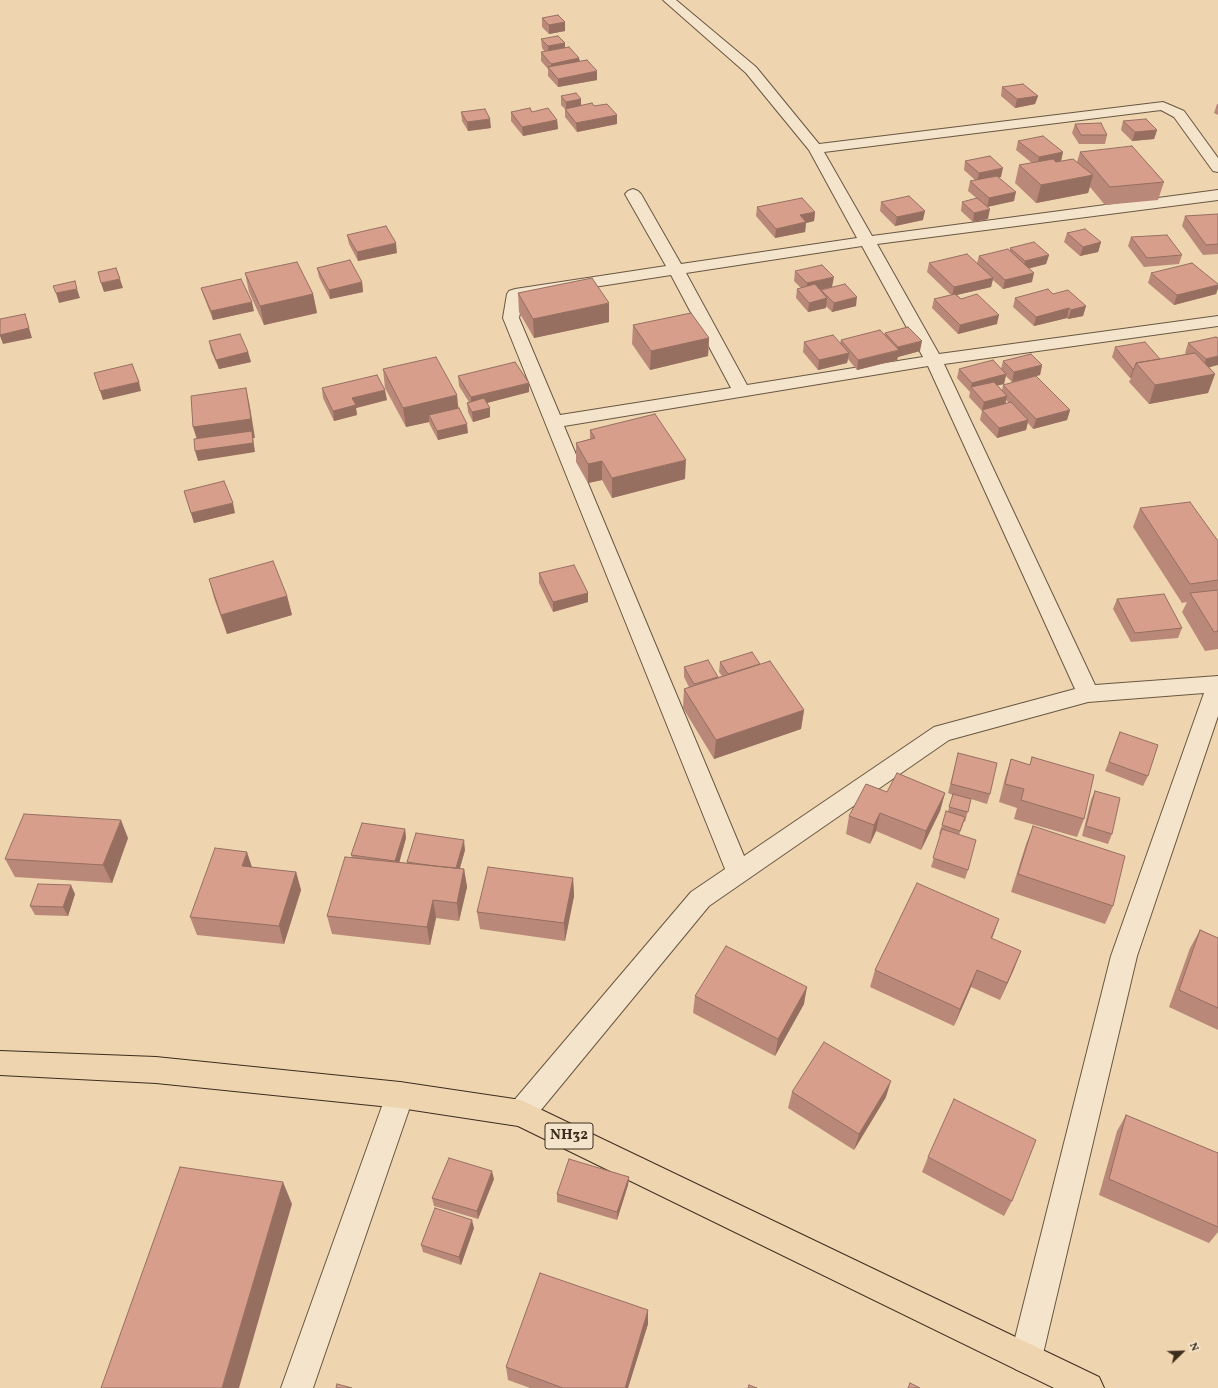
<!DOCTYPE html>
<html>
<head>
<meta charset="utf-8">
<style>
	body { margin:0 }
	#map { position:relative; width:1218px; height:1388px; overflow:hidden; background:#eed5b0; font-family:Vollkorn,serif }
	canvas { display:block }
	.north { position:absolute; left:1162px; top:1332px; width:40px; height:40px; -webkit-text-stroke:3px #f4e4cc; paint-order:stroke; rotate:67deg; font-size:11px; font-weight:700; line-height:16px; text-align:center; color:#3d2d1d }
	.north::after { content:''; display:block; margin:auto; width:14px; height:18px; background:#3d2d1d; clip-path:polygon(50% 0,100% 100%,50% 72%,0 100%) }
</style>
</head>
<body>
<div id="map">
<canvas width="1218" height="1388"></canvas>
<div class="north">N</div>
</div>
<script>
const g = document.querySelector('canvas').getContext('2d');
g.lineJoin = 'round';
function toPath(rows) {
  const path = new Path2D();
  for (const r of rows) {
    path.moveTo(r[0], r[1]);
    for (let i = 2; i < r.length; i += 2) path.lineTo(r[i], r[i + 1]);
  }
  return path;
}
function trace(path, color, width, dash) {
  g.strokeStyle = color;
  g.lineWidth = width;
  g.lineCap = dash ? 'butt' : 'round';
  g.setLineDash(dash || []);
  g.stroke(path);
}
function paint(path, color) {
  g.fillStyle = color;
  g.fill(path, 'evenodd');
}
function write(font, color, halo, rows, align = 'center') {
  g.font = font + ' Vollkorn,serif';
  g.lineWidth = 3;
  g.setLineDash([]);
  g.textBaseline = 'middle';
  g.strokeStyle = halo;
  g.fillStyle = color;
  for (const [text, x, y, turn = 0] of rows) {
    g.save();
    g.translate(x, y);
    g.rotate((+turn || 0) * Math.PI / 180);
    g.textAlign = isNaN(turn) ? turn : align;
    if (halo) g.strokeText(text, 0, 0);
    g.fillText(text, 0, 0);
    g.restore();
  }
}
const street = toPath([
	[663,0,676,0,756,67,819,144,1163,102,1184,111,1218,158,1218,172,1213,171,1174,117,1161,110,824,152,872,236,1218,190,1218,200,877,244,939,354,1218,316,1218,326,944,364,1095,685,1218,676,1218,716,1137,956,1042,1358,1037,1369,1026,1374,1015,1369,1010,1358,1111,956,1204,693,1088,702,949,740,709,906,531,1122,521,1126,511,1122,507,1113,511,1104,691,892,725,869,503,318,507,294,509,291,515,289,666,266,625,194,628,191,633,189,638,191,641,194,681,264,857,238,809,150,746,73,663,0],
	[862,246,923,357,747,385,686,273,862,246],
	[671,275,731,388,560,415,519,318,523,298,671,275],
	[928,366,1075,689,934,727,744,856,564,426,928,366],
	[400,1082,410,1086,414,1095,313,1388,281,1388,386,1095,390,1086,400,1082]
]);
const highway = toPath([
	[0,1051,156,1057,400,1082,521,1100,1099,1377,1104,1388,1054,1388,518,1126,400,1108,156,1083,0,1075,0,1051]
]);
trace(street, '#695742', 2);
trace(highway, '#3d2d1d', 2);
paint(street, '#f4e4cc');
paint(highway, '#eed5b0');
paint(toPath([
	[542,18,565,22,565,31,549,34,542,27],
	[541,39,565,43,565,48,579,58,580,61,597,80,558,87,548,76,548,69,541,61,541,52,545,52,542,48],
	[1002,87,1038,96,1035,104,1015,108,1001,96],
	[561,96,581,99,581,105,594,106,617,124,577,132,565,117,565,109,561,105],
	[1217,104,1218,104,1218,115,1214,113],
	[461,112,491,128,468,131,462,121],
	[511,112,532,112,557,120,558,129,523,136,511,121],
	[1123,121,1157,130,1154,139,1132,141,1121,130],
	[1075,124,1107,135,1105,144,1079,144,1072,133],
	[1018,141,1063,152,1061,161,1056,162,1077,162,1080,152,1164,182,1158,200,1105,205,1090,187,1088,193,1036,203,1015,183,1019,165,1032,163,1016,150],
	[965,161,1001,177,999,177,1014,201,987,207,968,191,970,181,975,180,964,170],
	[881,202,923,220,895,226,880,211],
	[962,202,988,219,973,222,961,211],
	[757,207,815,212,814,221,806,223,805,232,775,238,756,216],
	[1218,215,1218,254,1203,255,1182,226,1185,216],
	[1067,233,1101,242,1098,252,1080,256,1064,242],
	[347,235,397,253,358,261,349,244],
	[1131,237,1182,255,1179,264,1144,267,1128,246],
	[1010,248,1049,255,1046,264,1030,268,1032,282,1003,289,993,280,991,287,957,295,961,299,997,324,958,334,932,308,934,299,951,295,927,272,929,263,977,263,979,256,1010,251],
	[317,268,362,282,363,292,330,299,319,277],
	[795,271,832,287,819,290,821,291,821,290,856,306,832,312,826,306,826,308,808,312,796,298,797,289,801,288,794,281],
	[245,273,313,294,317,313,264,325,249,292],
	[1151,273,1218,284,1218,288,1216,294,1174,305,1148,283],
	[201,288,254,311,213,320,204,297],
	[518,293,609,322,534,338,519,312],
	[1053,294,1086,306,1083,316,1068,319,1067,318,1034,326,1013,307,1015,298],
	[633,325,709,338,708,356,650,370,632,344],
	[885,333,920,351,898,357,897,360,857,370,848,359,847,363,818,370,803,352,804,342,840,343,841,340,884,335],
	[1216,337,1209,367,1215,374,1208,393,1149,404,1129,382,1131,378,1130,378,1112,357,1115,347,1160,359,1186,354,1185,353,1188,343],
	[209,341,248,352,251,362,219,369,211,351],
	[1003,361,1042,365,1040,375,1012,382,1006,376,1004,384,997,385,1002,390,1003,385,1070,410,1067,420,1033,429,1028,423,1026,430,997,438,980,420,982,411,969,397,970,392,957,378,959,369,1001,369],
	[1006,400,1009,403,1005,404],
	[383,369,458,408,468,433,438,440,430,425,429,422,406,427,385,388],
	[458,376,529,392,487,403,490,408,490,417,473,422,468,412,467,403,469,402,459,386],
	[322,388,387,400,356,408,357,415,334,421,323,398],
	[590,430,685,479,612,498,602,480,588,483,576,462,576,443,590,439],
	[184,491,235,513,194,523],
	[1140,508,1218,541,1218,649,1205,651,1182,612,1187,602,1182,603,1133,527],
	[539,573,588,593,588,602,553,612,539,583],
	[209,579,287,596,292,615,227,634,214,598],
	[1117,599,1182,628,1178,638,1131,642,1113,609],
	[720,662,760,664,804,710,801,729,714,759,683,708,684,689,689,687,684,677,684,667,718,677,722,676,719,672],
	[1120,732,1148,776,1143,786,1105,771],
	[958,753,990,794,987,804,971,799,965,822,964,821,959,834,968,870,965,879,931,867,941,835,939,834,942,825,948,811,953,795,948,793],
	[1032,757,1084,819,1077,837,1014,819,1017,808,999,802,1005,778,1011,759,1030,765],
	[1095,791,1112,834,1108,844,1082,836,1091,800],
	[887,792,945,793,940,811,921,850,876,831,870,844,846,834,849,816],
	[1033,826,1113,906,1105,924,1011,892,1026,844],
	[405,829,406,838,399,862,407,863,407,862,465,850,460,868,464,869,467,887,459,921,436,918,430,945,332,934,327,916,352,858,351,855],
	[128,838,112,883,15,877,5,859],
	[296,872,301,890,284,944,197,935,190,917],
	[573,878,574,896,565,941,480,929,477,912],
	[75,894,68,916,35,915,30,906],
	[1200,930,1218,938,1218,1030,1169,1007,1190,948],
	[992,939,1021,951,1014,969,1000,1000,971,987,954,1026,870,987,875,970],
	[695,996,804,1004,775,1056,693,1013],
	[792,1092,886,1097,854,1150,788,1108],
	[1126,1115,1218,1153,1218,1232,1209,1243,1099,1195,1117,1131],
	[928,1157,1012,1201,1004,1216,922,1172],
	[629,1177,628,1185,617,1220,557,1202,557,1194],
	[494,1179,478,1219,434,1206,432,1198],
	[474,1228,461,1265,423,1252,421,1245],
	[648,1310,648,1324,628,1388,530,1388,508,1380,506,1367]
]), '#b98878');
paint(toPath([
	[565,22,565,31,549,34,549,25],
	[565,43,565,52,548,55,548,46],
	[579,58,580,67,551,71,551,64],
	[597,71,597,80,558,87,558,79],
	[1038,96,1035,104,1015,108,1017,99],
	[581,99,581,108,566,111,566,102],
	[617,115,617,124,577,132,576,123],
	[490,119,491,128,468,131,467,122],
	[557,120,558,129,523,136,522,127],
	[1157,130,1154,139,1132,141,1135,132],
	[1063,152,1061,161,1037,166,1039,157],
	[1003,168,1001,177,977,182,979,173],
	[1093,175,1088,193,1036,203,1041,185],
	[1016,192,1014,201,987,207,989,198],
	[990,209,988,219,973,222,974,213],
	[925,211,923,220,895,226,897,217],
	[815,212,814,221,806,223,805,232,775,238,776,229,800,215],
	[1101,242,1098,252,1080,256,1083,247],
	[396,243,397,253,358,261,357,252],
	[1049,255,1046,264,1023,270,1025,261],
	[1034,273,1032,282,1003,289,1005,280],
	[834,277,832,287,806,293,807,283],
	[993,278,991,287,952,296,954,287],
	[120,279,123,288,104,292,101,283],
	[362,282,363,292,330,299,329,290],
	[1218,285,1218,288,1216,294,1174,305,1177,295],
	[77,289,80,298,59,303,56,293],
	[313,294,317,313,264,325,260,306],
	[857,297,856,306,832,312,834,303],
	[827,298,826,308,808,312,809,303],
	[252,302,254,311,213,320,211,311],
	[609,303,609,322,534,338,533,319],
	[1086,306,1083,316,1068,319,1071,310],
	[1069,308,1067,318,1034,326,1036,317],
	[25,314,32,338,3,344,0,336,0,335],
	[999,315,997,324,958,334,960,325],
	[709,338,708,356,650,370,651,351],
	[922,341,920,351,898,357,897,360,857,370,858,360,898,351,898,347],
	[248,352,251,362,219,369,216,360],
	[849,353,847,363,818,370,819,360],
	[1218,356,1218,365,1203,369,1206,359],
	[1042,365,1040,375,1012,382,1014,372],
	[1133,369,1134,369,1131,378,1130,378],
	[1006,374,1004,384,975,391,971,387,970,392,972,383],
	[1215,374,1208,393,1149,404,1155,385],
	[139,382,141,391,103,400,100,391],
	[529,383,529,392,471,407,471,397],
	[246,388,250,407,255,438,253,438,255,452,198,461,195,451,199,446,193,427],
	[385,390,387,400,356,408,357,415,334,421,333,411,352,398],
	[457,395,459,414,429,415,429,422,406,427,403,408],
	[1007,396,1005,406,982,410,982,411,984,402],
	[490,408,490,417,473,422,472,412],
	[1070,410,1067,420,1033,429,1036,419],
	[1028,420,1026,430,997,438,999,428],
	[467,424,468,433,438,440,437,431],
	[686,460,685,479,612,498,612,478],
	[602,461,602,480,588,483,588,464],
	[233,503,235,513,194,523,191,513],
	[588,593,588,602,553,612,553,602],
	[287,596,292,615,227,634,221,615],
	[804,710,801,729,714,759,716,740],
	[945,793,940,811,921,850,926,831],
	[880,813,876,831,870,844,874,825],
	[965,817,962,827,957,840,960,831],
	[121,820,128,838,112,883,103,865],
	[405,829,406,838,397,871,395,861],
	[464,840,465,850,457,878,456,869],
	[247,852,253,870,242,866],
	[464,869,467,887,459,921,457,903],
	[296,872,301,890,284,944,279,926],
	[573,878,574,896,565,941,564,923],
	[71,885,75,894,68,916,63,907],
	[433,900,436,918,430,945,427,927],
	[999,919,993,936,984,956,991,938],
	[1021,951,1014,969,1000,1000,1007,983],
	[977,970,971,987,954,1026,960,1009],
	[807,987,804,1004,775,1056,778,1039],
	[891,1081,886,1097,854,1150,859,1134],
	[492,1171,494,1179,478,1219,477,1211],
	[629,1177,628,1185,617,1220,617,1212],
	[283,1182,292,1204,239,1388,222,1388],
	[472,1220,474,1228,461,1265,459,1257],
	[648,1310,648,1324,628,1388,625,1388]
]), '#966f61');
const building = toPath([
	[558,15,565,22,549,25,542,18,558,15],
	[558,36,565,43,548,46,541,39,558,36],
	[569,47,579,58,551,64,541,52,569,47],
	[587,60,597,71,558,79,548,67,587,60],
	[1023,84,1038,96,1017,99,1002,87,1023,84],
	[576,93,581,99,566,102,561,96,576,93],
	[592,103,594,106,607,104,617,115,576,123,565,109,592,103],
	[530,108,532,112,548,108,557,120,522,127,511,112,530,108],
	[485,109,490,119,467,122,461,112,485,109],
	[1146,119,1157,130,1135,132,1123,121,1146,119],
	[1101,123,1107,135,1081,135,1075,124,1101,123],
	[1043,136,1063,152,1039,157,1018,141,1043,136],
	[1132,146,1164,182,1110,187,1080,152,1132,146],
	[990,156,1003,168,979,173,965,161,990,156],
	[1053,159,1056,162,1073,159,1093,175,1041,185,1019,165,1053,159],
	[997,176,1016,192,989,198,970,181,997,176],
	[909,196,925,211,897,217,881,202,909,196],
	[802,198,815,212,800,215,806,222,776,229,757,207,802,198],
	[977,198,990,209,974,213,962,202,977,198],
	[1218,214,1218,244,1206,245,1185,216,1218,214],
	[386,226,396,243,357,252,347,235,386,226],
	[1085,229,1101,242,1083,247,1067,233,1085,229],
	[1167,235,1182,255,1147,258,1131,237,1167,235],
	[1034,242,1049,255,1025,261,1010,248,1034,242],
	[1008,249,1034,273,1005,280,979,256,1008,249],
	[967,254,993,278,954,287,929,263,967,254],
	[350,260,362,282,329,290,317,268,350,260],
	[297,262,313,294,260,306,245,273,297,262],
	[1192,263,1218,284,1218,285,1177,295,1151,273,1192,263],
	[822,265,834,277,807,283,795,271,822,265],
	[116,268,120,279,101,283,98,272,116,268],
	[592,278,609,303,533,319,518,293,592,278],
	[241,279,252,302,211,311,201,288,241,279],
	[75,281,77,289,56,293,53,286,75,281],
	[815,284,827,298,809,303,797,289,815,284],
	[845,284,857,297,834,303,821,290,845,284],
	[1048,289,1053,294,1068,290,1086,306,1071,310,1069,308,1036,317,1015,298,1048,289],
	[955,294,961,299,977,294,999,315,960,325,934,299,955,294],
	[691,313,709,338,651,351,633,325,691,313],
	[25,314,29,328,0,335,0,319,25,314],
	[908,327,922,341,898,347,885,333,908,327],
	[880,330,899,350,858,360,841,340,880,330],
	[240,334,248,352,216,360,209,341,240,334],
	[833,335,849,353,819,360,804,342,833,335],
	[1216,337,1218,338,1218,356,1206,359,1188,343,1216,337],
	[1145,342,1160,359,1136,363,1134,369,1133,369,1115,347,1145,342],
	[1195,353,1215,374,1155,385,1136,363,1195,353],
	[1031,354,1042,365,1014,372,1003,361,1031,354],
	[436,357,457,395,403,408,383,369,436,357],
	[993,360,1006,374,972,383,959,369,993,360],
	[515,362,529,383,471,397,458,376,515,362],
	[132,364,139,382,100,391,94,373,132,364],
	[377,375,385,390,352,398,356,405,333,411,322,388,377,375],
	[1036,376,1070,410,1036,419,1003,385,1036,376],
	[994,382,1007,396,984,402,971,387,994,382],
	[246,388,251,419,193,427,191,396,246,388],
	[484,398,490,408,472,412,467,403,484,398],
	[1011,402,1028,420,999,428,982,410,1011,402],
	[459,408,467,424,437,431,429,415,459,408],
	[655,414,686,460,612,478,602,461,588,464,576,443,595,438,590,430,655,414],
	[252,431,253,443,195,451,194,439,252,431],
	[224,481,233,503,191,513,184,491,224,481],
	[1190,502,1218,541,1218,580,1190,584,1140,508,1190,502],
	[273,561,287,596,221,615,209,579,273,561],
	[574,565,588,593,553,602,539,573,574,565],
	[1218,590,1218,631,1214,632,1190,593,1218,590],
	[1164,594,1182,628,1135,633,1117,599,1164,594],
	[752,652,760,664,728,674,720,662,752,652],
	[708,660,718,677,694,684,684,667,708,660],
	[770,661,804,710,716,740,684,689,770,661],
	[1120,732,1158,745,1148,776,1109,762,1120,732],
	[958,753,997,763,990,794,951,784,958,753],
	[1032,757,1094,775,1084,819,1021,800,1024,789,1005,784,1011,759,1030,765,1032,757],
	[897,773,945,793,926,831,880,813,874,825,849,816,866,784,887,792,897,773],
	[1095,791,1120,798,1112,834,1086,826,1095,791],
	[953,794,971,799,968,812,949,807,953,794],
	[946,811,965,817,960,831,942,825,946,811],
	[24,814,121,820,103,865,5,859,24,814],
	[362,823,405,829,395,861,351,855,362,823],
	[1033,826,1125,856,1113,906,1018,874,1033,826],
	[942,829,976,840,968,870,933,858,942,829],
	[416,833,464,840,456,868,435,866,407,862,416,833],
	[215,848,247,852,242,866,296,872,279,926,190,917,215,848],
	[345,857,464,869,457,903,433,900,427,927,327,916,345,857],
	[488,867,573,878,564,923,477,912,488,867],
	[917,883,999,919,991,938,1021,951,1007,983,977,970,960,1009,875,970,917,883],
	[38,884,71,885,63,907,30,906,38,884],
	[1200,930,1218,938,1218,1008,1179,990,1200,930],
	[726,946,807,987,778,1039,695,996,726,946],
	[824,1042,891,1081,859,1134,792,1092,824,1042],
	[954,1099,1036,1140,1012,1201,928,1157,954,1099],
	[1126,1115,1218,1153,1218,1227,1109,1179,1126,1115],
	[449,1158,492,1171,477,1211,432,1198,449,1158],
	[569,1159,629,1177,617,1212,557,1194,569,1159],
	[180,1167,283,1182,222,1388,101,1388,180,1167],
	[435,1208,472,1220,459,1257,421,1245,435,1208],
	[540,1273,648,1310,625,1388,563,1388,506,1367,540,1273],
	[910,1383,920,1388,908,1388,910,1383],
	[337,1384,352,1388,336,1388,337,1384],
	[749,1385,757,1388,748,1388,749,1385]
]);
paint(building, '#d79e8b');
trace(building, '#966f61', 1);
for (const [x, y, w] of [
	[569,1136,48]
]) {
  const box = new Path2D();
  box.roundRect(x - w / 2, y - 13, w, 26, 3);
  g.fillStyle = '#f4e4cc';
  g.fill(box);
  trace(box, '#3d2d1d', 1);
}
write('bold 15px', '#3d2d1d', null, [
	["NH32",569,1136]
]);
</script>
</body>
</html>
